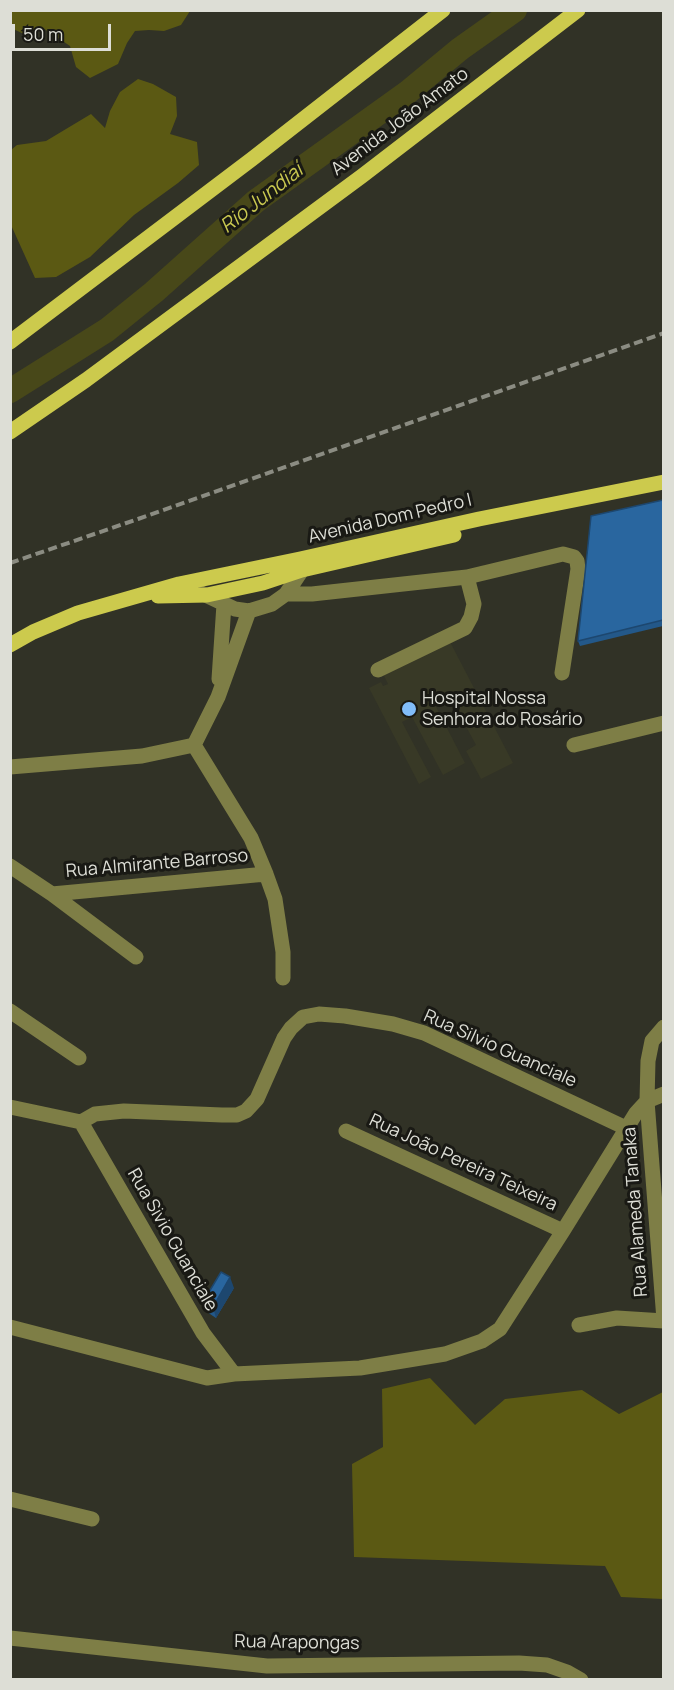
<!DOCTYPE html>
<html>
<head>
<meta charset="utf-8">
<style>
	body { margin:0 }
	#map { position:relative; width:674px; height:1690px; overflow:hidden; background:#313226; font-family:Manrope,sans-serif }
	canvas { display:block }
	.frame { position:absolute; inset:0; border:12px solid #ddded6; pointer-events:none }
	.scale { position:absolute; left:12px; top:24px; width:99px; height:27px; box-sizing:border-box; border:3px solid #ddded6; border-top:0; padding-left:8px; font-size:18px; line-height:21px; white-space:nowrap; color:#ddded6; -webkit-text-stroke:4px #191914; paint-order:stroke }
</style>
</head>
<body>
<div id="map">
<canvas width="674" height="1690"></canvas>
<div class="frame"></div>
<div class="scale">50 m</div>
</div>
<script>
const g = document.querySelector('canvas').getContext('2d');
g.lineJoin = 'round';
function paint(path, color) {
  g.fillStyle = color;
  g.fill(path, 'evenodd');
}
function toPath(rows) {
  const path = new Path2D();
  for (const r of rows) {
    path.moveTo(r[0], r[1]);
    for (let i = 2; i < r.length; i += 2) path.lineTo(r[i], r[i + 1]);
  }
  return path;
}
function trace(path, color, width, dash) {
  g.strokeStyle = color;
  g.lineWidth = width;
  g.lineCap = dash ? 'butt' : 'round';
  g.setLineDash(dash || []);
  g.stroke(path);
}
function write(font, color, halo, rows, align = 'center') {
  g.font = font + ' Manrope,sans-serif';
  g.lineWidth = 6;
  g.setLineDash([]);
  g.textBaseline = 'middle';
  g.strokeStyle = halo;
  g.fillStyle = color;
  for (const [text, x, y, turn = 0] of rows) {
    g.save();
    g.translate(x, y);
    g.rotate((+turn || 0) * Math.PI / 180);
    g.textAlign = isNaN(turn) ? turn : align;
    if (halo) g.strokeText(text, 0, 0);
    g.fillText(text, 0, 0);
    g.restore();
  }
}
paint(toPath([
	[448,638,513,763,481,779,466,751,476,745,449,695,434,703,465,763,443,775,412,717,402,722,431,777,419,784,369,688,381,682,383,686,388,684,382,672]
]), '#383926');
paint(toPath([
	[10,11,11,10,190,11,181,25,164,31,149,30,135,31,127,43,118,64,90,78,76,67,70,46,43,28,24,34,11,28],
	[138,79,153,84,176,97,177,116,170,134,197,142,199,165,178,183,134,215,90,257,56,277,35,278,11,225,11,150,17,145,46,141,91,114,105,128,110,111,120,92],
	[430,1378,475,1425,505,1399,582,1390,619,1414,663,1392,663,1599,621,1597,605,1566,354,1557,352,1464,383,1447,382,1389]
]), '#5b5913');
trace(toPath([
	[10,391,107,330,154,292,256,201,408,92,460,49,515,10]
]), '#484819', 24);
trace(toPath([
	[467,577,563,554,574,557,577,561,578,569,562,673],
	[199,592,235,609,249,611,272,604,286,594,302,570,305,563],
	[286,594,312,594,467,577,474,604,471,617,465,628,378,670],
	[219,679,224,604],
	[194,745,251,838,266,874,275,899,283,952,283,978],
	[194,745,218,697,249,611],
	[574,745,664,723],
	[10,767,142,756,194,745],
	[10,866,52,894,136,957],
	[52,894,266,874],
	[10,1011,79,1058],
	[664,1027,652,1041,648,1061,647,1101,664,1320],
	[10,1107,81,1122],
	[81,1122,95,1114,124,1111,222,1115,237,1115,246,1111,257,1099,284,1038,291,1028,303,1017,319,1014,345,1016,393,1024,424,1033,626,1128],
	[81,1122,203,1333,234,1374],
	[346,1131,563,1231],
	[579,1325,617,1318,664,1321],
	[10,1327,207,1378,234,1374,360,1368,445,1354,482,1341,500,1329,563,1231,636,1113,647,1101,664,1094],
	[10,1499,92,1519],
	[10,1638,267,1666,519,1663,547,1665,567,1672,581,1680]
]), '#7e7e46', 15);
trace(toPath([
	[10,342,252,159,443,10],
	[10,432,86,380,362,176,578,10],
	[158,596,207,595,263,583,302,570,454,535],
	[10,645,33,632,78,613,179,584,300,559,479,519,664,482]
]), '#ccca4d', 15);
trace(toPath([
	[10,563,138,519,664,333]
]), '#8b8c82', 4, [9, 4.5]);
paint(toPath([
	[663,500,663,626,580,646,578,641],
	[234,1288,216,1318,207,1312,203,1302]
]), '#235889');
paint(toPath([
	[230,1277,234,1288,216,1318,213,1307]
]), '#1d476f');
const building = toPath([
	[663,500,663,620,578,641,591,516,663,500],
	[221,1272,230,1277,213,1307,203,1302,221,1272]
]);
paint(building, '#29669f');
trace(building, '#1d476f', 1.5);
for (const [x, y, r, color] of [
	[409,709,8,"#81bdfa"]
]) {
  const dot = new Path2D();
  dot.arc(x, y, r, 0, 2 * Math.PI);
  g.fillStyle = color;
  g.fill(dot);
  trace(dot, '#191914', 2);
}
write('18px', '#ddded6', '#191914', [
	["Avenida João Amato",400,122,-37],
	["Avenida Dom Pedro I",390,519,-13],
	["Rua Almirante Barroso",157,864,-5],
	["Rua Silvio Guanciale",500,1049,24],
	["Rua João Pereira Teixeira",463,1163,25],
	["Rua Alameda Tanaka",636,1212,-94],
	["Rua Sivio Guanciale",172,1240,60],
	["Rua Arapongas",297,1643,1]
]);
write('18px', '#ddded6', '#191914', [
	["Hospital Nossa",422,699],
	["Senhora do Rosário",422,720]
], 'left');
write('italic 20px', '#c9c850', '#191914', [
	["Rio Jundiaí",262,199,-38]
]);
</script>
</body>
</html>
